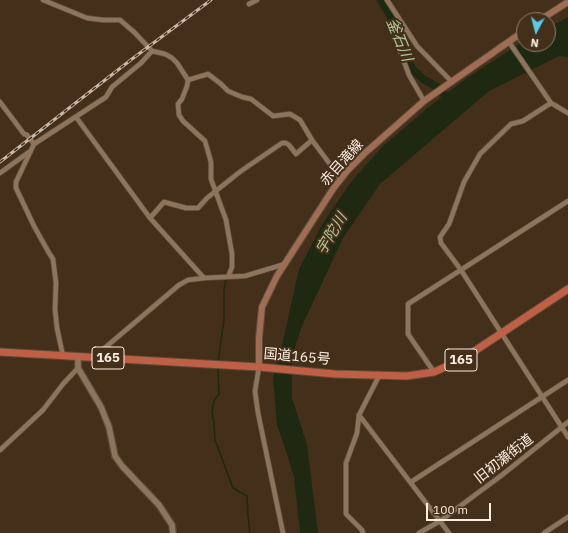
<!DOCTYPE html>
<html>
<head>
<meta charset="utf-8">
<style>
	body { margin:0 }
	#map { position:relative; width:568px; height:533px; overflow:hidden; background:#442f1a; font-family:"IBM Plex Sans",sans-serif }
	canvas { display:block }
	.north { position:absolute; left:516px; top:12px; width:40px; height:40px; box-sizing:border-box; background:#442f1a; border:1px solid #8e7c6a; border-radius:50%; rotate:187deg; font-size:11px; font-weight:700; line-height:16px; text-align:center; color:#fdefe2 }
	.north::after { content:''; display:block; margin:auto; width:14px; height:18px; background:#5cc7e7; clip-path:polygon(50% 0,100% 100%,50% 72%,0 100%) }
	.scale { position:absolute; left:426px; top:503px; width:65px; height:18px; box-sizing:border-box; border:2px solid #fdefe2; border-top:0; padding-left:5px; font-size:12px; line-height:14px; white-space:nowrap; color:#fdefe2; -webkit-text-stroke:3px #442f1a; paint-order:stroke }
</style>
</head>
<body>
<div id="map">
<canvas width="568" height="533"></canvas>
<div class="north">N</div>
<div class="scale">100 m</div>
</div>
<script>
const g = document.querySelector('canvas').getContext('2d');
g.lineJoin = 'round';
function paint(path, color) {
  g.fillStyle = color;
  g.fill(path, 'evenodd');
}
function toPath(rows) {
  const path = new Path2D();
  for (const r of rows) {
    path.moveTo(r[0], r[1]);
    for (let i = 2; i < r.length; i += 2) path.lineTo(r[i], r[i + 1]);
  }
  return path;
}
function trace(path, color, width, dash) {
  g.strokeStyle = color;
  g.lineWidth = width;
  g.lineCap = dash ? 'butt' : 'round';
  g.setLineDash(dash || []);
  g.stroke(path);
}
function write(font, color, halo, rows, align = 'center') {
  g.font = font + ' "IBM Plex Sans","Noto Sans JP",sans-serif';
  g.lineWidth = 4;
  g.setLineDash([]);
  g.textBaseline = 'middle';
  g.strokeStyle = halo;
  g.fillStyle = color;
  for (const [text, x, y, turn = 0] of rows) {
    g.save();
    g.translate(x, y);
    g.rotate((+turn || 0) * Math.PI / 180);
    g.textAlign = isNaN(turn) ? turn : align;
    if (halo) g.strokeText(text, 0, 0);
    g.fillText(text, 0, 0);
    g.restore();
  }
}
paint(toPath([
	[568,17,568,57,559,56,489,91,380,184,343,238,302,326,292,356,292,398,307,445,318,533,300,533,294,477,287,454,277,425,273,377,281,350,299,269,323,223,351,182,383,146,430,106,467,78,524,41,524,44,548,44,548,28]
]), '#1f2912');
trace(toPath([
	[218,362,224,320,224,290,226,279],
	[218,368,219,394,214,401,212,413,214,423,215,440,233,488,247,496,248,515,250,533]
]), '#1f2912', 1.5);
trace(toPath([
	[381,0,395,24,405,56,412,69,423,79,437,87,452,103]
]), '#1f2912', 8);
const minor = toPath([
	[43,0,87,18,103,20,120,20,134,32,152,51,165,54,172,58,177,63,188,80,187,86,182,99,178,104,179,115,183,121,205,141,211,162,211,179,226,220,232,254,232,267,228,277],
	[387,0,417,46,451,81],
	[249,4,257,0],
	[403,25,395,37,409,75,424,101],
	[509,42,551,103,568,113],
	[188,80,208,74,221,84,228,91,242,97,251,99,273,116,290,114,300,120,312,140,341,179],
	[0,102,24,134,27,135,34,144],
	[551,103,523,121,511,124,480,154,464,182,449,224,440,237,441,243,461,270,568,437],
	[76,117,150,218,204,278],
	[0,173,29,152],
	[150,218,164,202,186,208,198,208,207,198,241,171,282,143,286,143,289,145,296,154,312,140],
	[63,356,57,328,55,309,56,283,53,259,49,253,34,226,16,188,16,182,34,144,106,97,112,87,141,63,152,51],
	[94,357,179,285,188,280,204,278,245,276,285,264],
	[259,367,255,391,258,413,283,533],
	[434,372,408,334,408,304,568,201],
	[359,415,449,533],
	[0,450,43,410,63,384,78,368],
	[411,482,568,380],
	[363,533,362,530,346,514,346,463,357,433,359,415,379,376],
	[419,533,440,521,502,475,568,422],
	[544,533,568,517]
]);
const tertiary = toPath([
	[78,357,78,368,101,407,109,427,115,456,122,466,159,505,172,525,173,533]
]);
const secondary = toPath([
	[540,20,568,2],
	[259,367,259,338,262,307,277,276,333,189,347,171,365,153,424,101,524,31]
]);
const trunk = toPath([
	[0,352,259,367,335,374,407,376,434,372,461,360,568,289]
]);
trace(minor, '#5d4b39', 6);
trace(tertiary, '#5d4b39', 8);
trace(secondary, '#5d4b39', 8);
trace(trunk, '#5d4b39', 9);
trace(minor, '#8c745d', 4.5);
trace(tertiary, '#8c745d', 5.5);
trace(secondary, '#9f6c54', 6);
trace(trunk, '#bf5f45', 7);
const rail = toPath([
	[0,162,132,59,211,0]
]);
trace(rail, '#c9b9a9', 3);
trace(rail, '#442f1a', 1.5, [4.5]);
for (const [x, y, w] of [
	[108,358,32],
	[461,360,32]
]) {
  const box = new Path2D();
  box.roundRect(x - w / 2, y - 11, w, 22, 3);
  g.fillStyle = '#442f1a';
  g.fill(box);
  trace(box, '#fdefe2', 1);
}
write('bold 13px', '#fdefe2', null, [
	["165",108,358],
	["165",461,360]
]);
write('14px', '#fdefe2', '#442f1a', [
	["赤目滝線",342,163,-48],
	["国道165号",297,357,5],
	["旧初瀬街道",504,459,-38]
]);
write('italic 15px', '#b3c998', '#442f1a', [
	["釜石川",399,40,68],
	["宇陀川",332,234,-59]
]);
</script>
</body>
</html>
